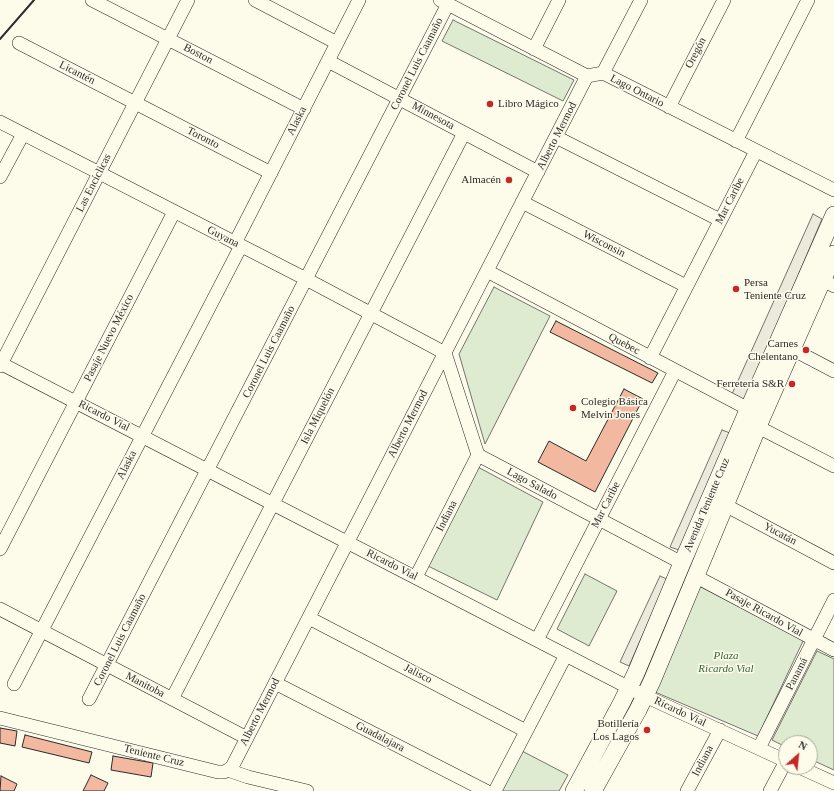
<!DOCTYPE html>
<html>
<head>
<meta charset="utf-8">
<style>
	body { margin:0 }
	#map { position:relative; width:834px; height:791px; overflow:hidden; background:#fdfbea; font-family:Georgia,serif }
	canvas { display:block }
	.north { position:absolute; left:778px; top:735px; width:40px; height:40px; box-sizing:border-box; background:#fdfbea; border:1px solid #a9a89e; border-radius:50%; rotate:27deg; font-size:11px; font-weight:700; line-height:16px; text-align:center; color:#2b2b2b }
	.north::after { content:''; display:block; margin:auto; width:14px; height:18px; background:#c62828; clip-path:polygon(50% 0,100% 100%,50% 72%,0 100%) }
</style>
</head>
<body>
<div id="map">
<canvas width="834" height="791"></canvas>
<div class="north">N</div>
</div>
<script>
const g = document.querySelector('canvas').getContext('2d');
g.lineJoin = 'round';
function paint(path, color) {
  g.fillStyle = color;
  g.fill(path, 'evenodd');
}
function toPath(rows) {
  const path = new Path2D();
  for (const r of rows) {
    path.moveTo(r[0], r[1]);
    for (let i = 2; i < r.length; i += 2) path.lineTo(r[i], r[i + 1]);
  }
  return path;
}
function trace(path, color, width, dash) {
  g.strokeStyle = color;
  g.lineWidth = width;
  g.lineCap = dash ? 'butt' : 'round';
  g.setLineDash(dash || []);
  g.stroke(path);
}
function write(font, color, halo, rows, align = 'center') {
  g.font = font + ' Georgia,serif';
  g.lineWidth = 3;
  g.setLineDash([]);
  g.textBaseline = 'middle';
  g.strokeStyle = halo;
  g.fillStyle = color;
  for (const [text, x, y, turn = 0] of rows) {
    g.save();
    g.translate(x, y);
    g.rotate((+turn || 0) * Math.PI / 180);
    g.textAlign = isNaN(turn) ? turn : align;
    if (halo) g.strokeText(text, 0, 0);
    g.fillText(text, 0, 0);
    g.restore();
  }
}
const green = toPath([
	[453,20,574,80,563,101,442,41,453,20],
	[494,287,550,316,485,444,459,354,494,287],
	[476,466,543,502,497,600,426,565,476,466],
	[585,574,617,591,589,646,557,629,585,574],
	[699,586,753,614,804,639,758,736,655,692,699,586],
	[817,651,834,659,834,770,810,759,810,743,786,743,786,747,772,740,817,651],
	[522,751,568,775,559,791,501,791,522,751]
]);
paint(green, '#deebd1');
trace(green, '#74746e', 1);
const parking = toPath([
	[813,214,822,219,745,400,732,394,813,214],
	[722,430,730,433,679,550,670,547,722,430],
	[660,576,667,579,629,666,620,662,660,576]
]);
paint(parking, '#eceadb');
trace(parking, '#74746e', 1);
const building = toPath([
	[556,321,658,373,652,383,550,332,556,321],
	[624,389,643,399,595,492,538,462,549,441,586,461,624,389],
	[0,728,17,731,15,746,0,743,0,728],
	[25,735,92,752,89,763,22,747,25,735],
	[113,756,153,763,151,777,111,770,113,756],
	[91,775,108,783,104,791,83,791,91,775],
	[1,776,17,784,14,791,0,791,1,776]
]);
paint(building, '#f2b8a0');
trace(building, '#2b2b2b', 1);
const minor = toPath([
	[92,0,304,109],
	[255,0,337,43],
	[440,0,587,76,603,73,834,190],
	[19,43,271,173],
	[534,49,559,0],
	[328,61,538,172],
	[603,73,641,0],
	[669,107,724,0],
	[0,122,306,279,445,353,478,455,682,563],
	[556,137,720,220],
	[736,141,808,0],
	[0,177,23,134],
	[522,202,686,286],
	[235,243,359,0],
	[487,271,756,413],
	[822,280,834,286],
	[792,349,834,371],
	[650,358,756,151],
	[0,363,645,696,786,761],
	[0,366,188,0],
	[758,427,834,466],
	[725,505,834,563],
	[0,549,174,212],
	[695,576,834,650],
	[416,577,478,455],
	[0,609,247,738],
	[309,618,526,731],
	[537,640,675,371],
	[275,683,486,791],
	[14,684,241,246],
	[89,699,448,4],
	[172,699,464,133],
	[0,718,218,772,224,772,228,770,248,777,307,791],
	[759,748,834,600],
	[799,767,834,783],
	[228,770,232,767,587,76],
	[495,791,566,655],
	[687,791,720,730],
	[770,791,786,761]
]);
const major = toPath([
	[574,791,622,702,636,673,682,563,748,410,834,215],
	[593,791,638,710,652,681,762,417,834,254]
]);
trace(minor, '#2b2b2b', 14);
trace(major, '#2b2b2b', 18);
trace(minor, '#fdfbea', 13);
trace(major, '#fdfbea', 17);
trace(toPath([
	[0,39,34,0]
]), '#2b2b2b', 2);
for (const [x, y, r, color] of [
	[490,104,4,"#c62828"],
	[509,180,4,"#c62828"],
	[736,289,4,"#c62828"],
	[806,350,4,"#c62828"],
	[792,384,4,"#c62828"],
	[573,408,4,"#c62828"],
	[647,730,4,"#c62828"]
]) {
  const dot = new Path2D();
  dot.arc(x, y, r, 0, 2 * Math.PI);
  g.fillStyle = color;
  g.fill(dot);
  trace(dot, '#fdfbea', 1.5);
}
write('11px', '#2b2b2b', '#fdfbea', [
	["Oregón",696,53,-63],
	["Boston",198,54,27],
	["Coronel Luis Caamaño",417,64,-63],
	["Licantén",77,73,27],
	["Lago Ontario",637,91,27],
	["Minnesota",433,116,28],
	["Alaska",297,121,-63],
	["Alberto Mermod",557,136,-63],
	["Toronto",203,138,27],
	["Las Encíclicas",94,183,-63],
	["Mar Caribe",730,201,-63],
	["Guyana",223,237,27],
	["Wisconsin",604,244,27],
	["Pasaje Nuevo México",109,338,-63],
	["Quebec",624,344,28],
	["Coronel Luis Caamaño",269,352,-63],
	["Ricardo Vial",104,416,27],
	["Isla Miquelón",318,416,-63],
	["Alberto Mermod",408,424,-63],
	["Alaska",127,465,-63],
	["Lago Salado",532,484,28],
	["Mar Caribe",606,505,-63],
	["Avenida Teniente Cruz",707,505,-67],
	["Indiana",447,516,-63],
	["Yucatán",780,534,28],
	["Ricardo Vial",392,565,27],
	["Pasaje Ricardo Vial",764,613,29],
	["Coronel Luis Caamaño",120,640,-63],
	["Jalisco",418,674,27],
	["Panamá",797,674,-63],
	["Manitoba",145,685,27],
	["Alberto Mermod",260,712,-63],
	["Ricardo Vial",680,712,25],
	["Guadalajara",380,737,27],
	["Teniente Cruz",154,756,14],
	["Indiana",703,761,-62]
]);
write('11px', '#2b2b2b', '#fdfbea', [
	["Libro Mágico",498,104,"left"],
	["Almacén",501,180],
	["Persa",744,283,"left"],
	["Teniente Cruz",744,296,"left"],
	["Carnes",798,344],
	["Chelentano",798,357],
	["Ferretería S&R",784,384],
	["Colegio Básica",581,402,"left"],
	["Melvin Jones",581,415,"left"],
	["Botillería",639,724],
	["Los Lagos",639,737]
], 'right');
write('italic 11px', '#34623c', '#fdfbea', [
	["Plaza",726,656],
	["Ricardo Vial",726,669]
]);
</script>
</body>
</html>
